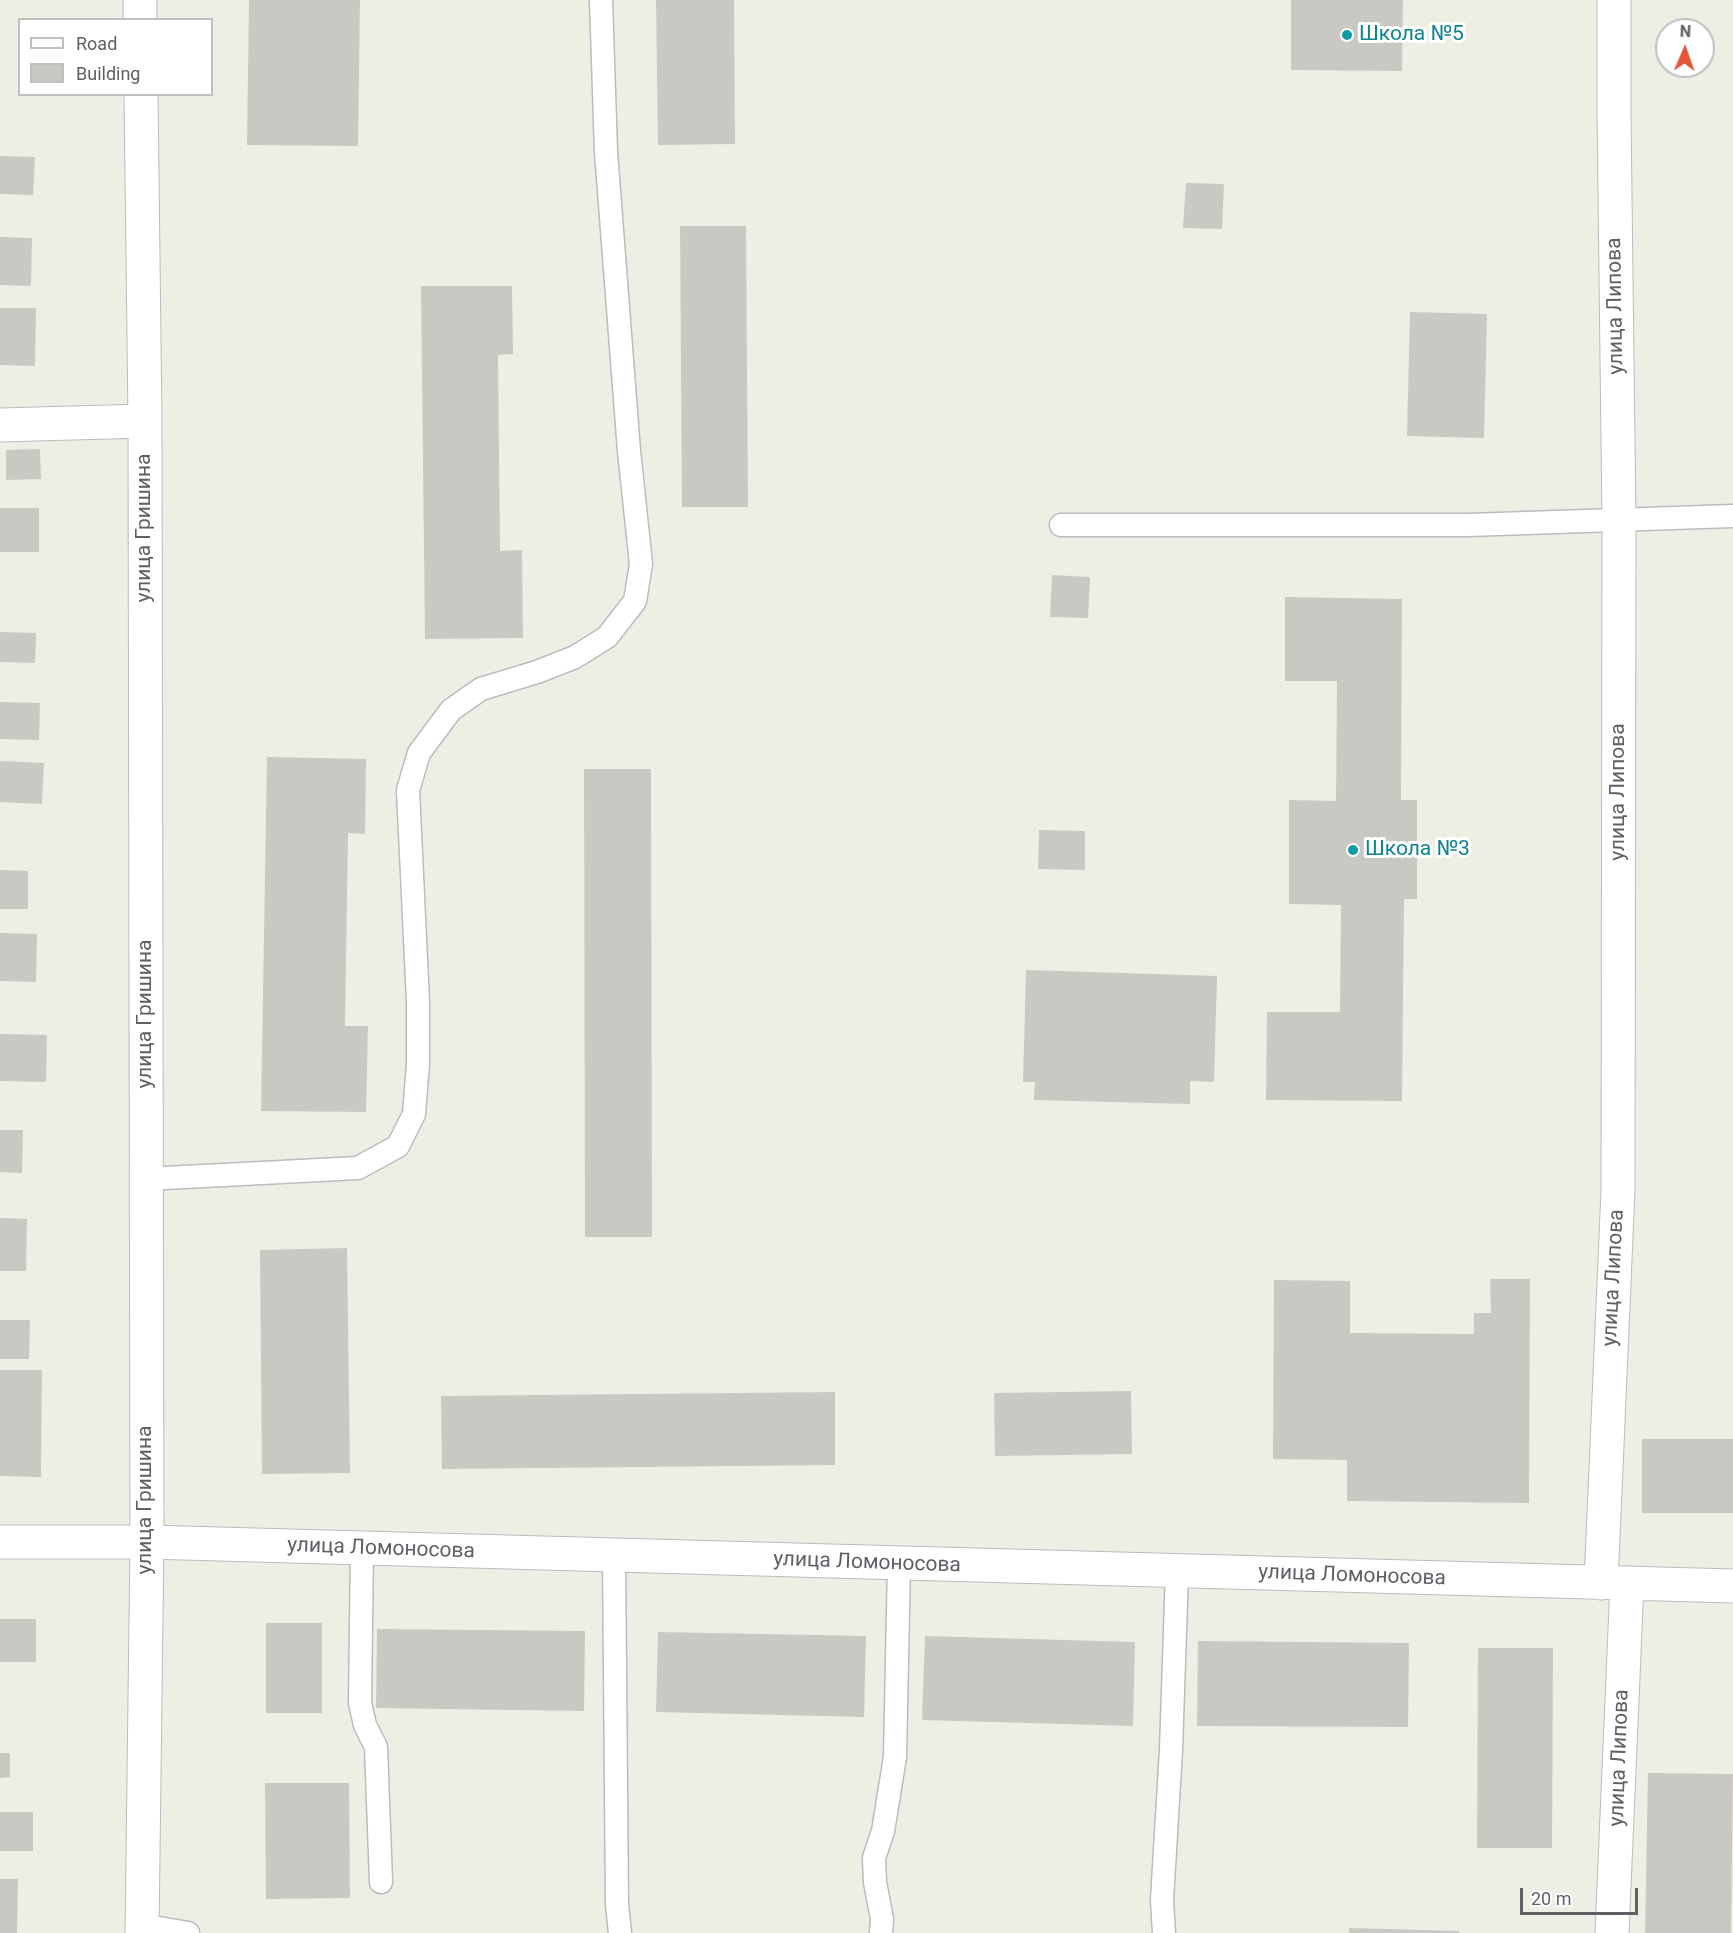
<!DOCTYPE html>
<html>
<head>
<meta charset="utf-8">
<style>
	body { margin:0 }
	#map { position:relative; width:1733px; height:1933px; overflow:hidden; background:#efeee5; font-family:Roboto,sans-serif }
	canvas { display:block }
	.legend { position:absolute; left:18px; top:18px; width:195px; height:78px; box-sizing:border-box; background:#fff; border:2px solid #bebfc1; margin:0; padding:8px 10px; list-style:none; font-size:18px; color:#5d6065 }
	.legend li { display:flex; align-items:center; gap:12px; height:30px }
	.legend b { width:30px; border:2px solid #bebfc1 }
	.north { position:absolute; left:1655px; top:18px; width:60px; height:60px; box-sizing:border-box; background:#fff; border:2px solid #bebfc1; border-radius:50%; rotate:2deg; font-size:16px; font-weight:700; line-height:24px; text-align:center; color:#5d6065 }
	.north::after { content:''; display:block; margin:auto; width:21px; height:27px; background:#e35637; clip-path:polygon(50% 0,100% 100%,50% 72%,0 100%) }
	.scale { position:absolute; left:1520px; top:1888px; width:118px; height:27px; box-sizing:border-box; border:3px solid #5d6065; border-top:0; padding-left:8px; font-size:18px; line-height:21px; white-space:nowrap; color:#5d6065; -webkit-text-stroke:4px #fff; paint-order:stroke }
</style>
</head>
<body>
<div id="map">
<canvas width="1733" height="1933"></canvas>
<ul class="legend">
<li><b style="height:8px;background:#fff"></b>Road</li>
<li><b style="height:16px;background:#cac8c2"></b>Building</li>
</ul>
<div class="north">N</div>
<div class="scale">20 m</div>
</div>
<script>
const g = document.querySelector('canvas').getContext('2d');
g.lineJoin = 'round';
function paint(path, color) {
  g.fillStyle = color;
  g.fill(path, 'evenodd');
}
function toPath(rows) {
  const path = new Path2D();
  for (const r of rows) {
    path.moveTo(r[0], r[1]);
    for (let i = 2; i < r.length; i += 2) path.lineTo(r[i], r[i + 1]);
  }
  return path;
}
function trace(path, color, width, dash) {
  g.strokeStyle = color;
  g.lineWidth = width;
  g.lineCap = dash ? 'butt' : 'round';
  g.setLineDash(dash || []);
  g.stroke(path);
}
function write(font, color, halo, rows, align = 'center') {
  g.font = font + ' Roboto,sans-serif';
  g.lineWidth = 6;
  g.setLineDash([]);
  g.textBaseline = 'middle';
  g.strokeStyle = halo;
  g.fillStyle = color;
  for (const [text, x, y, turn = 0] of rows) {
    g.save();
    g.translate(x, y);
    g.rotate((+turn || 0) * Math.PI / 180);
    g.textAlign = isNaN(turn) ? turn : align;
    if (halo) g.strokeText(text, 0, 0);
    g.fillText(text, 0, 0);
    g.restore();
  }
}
paint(toPath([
	[249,0,360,0,358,146,247,145],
	[656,0,734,0,735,144,658,145],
	[1291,0,1403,0,1402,71,1291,70],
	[0,156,35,157,33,195,0,194],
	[1186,183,1224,184,1222,229,1183,228],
	[680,226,746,226,748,507,682,507],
	[0,237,32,238,31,286,0,285],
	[421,286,512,286,513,354,498,355,500,551,522,550,523,638,425,639],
	[0,308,36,308,35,366,0,365],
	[1410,312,1487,314,1484,438,1407,436],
	[40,449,41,479,6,480,6,450],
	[0,508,39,508,39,552,0,552],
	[1052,575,1090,577,1088,618,1050,617],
	[1285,597,1402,599,1401,800,1417,800,1417,899,1404,899,1402,1101,1266,1100,1267,1012,1340,1012,1341,905,1289,904,1289,800,1336,801,1337,681,1285,681],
	[0,632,36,633,35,663,0,662],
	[0,702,40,703,39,740,0,739],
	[267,757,366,759,365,834,348,833,345,1026,368,1026,366,1112,261,1111],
	[0,761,44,763,42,804,0,802],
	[584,769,651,769,652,1237,585,1237],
	[1039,830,1085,831,1085,870,1038,869],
	[0,870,28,871,28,909,0,909],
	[0,933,37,934,36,982,0,981],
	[1026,970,1217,976,1214,1082,1190,1081,1190,1104,1034,1100,1035,1082,1023,1082],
	[0,1034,47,1035,46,1082,0,1081],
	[0,1130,23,1130,22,1173,0,1172],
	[0,1218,27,1219,26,1271,0,1271],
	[347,1248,350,1473,262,1474,260,1250],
	[1490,1279,1530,1279,1529,1503,1347,1501,1347,1460,1273,1459,1274,1280,1350,1281,1350,1333,1474,1334,1474,1313,1491,1313],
	[0,1320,30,1320,29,1359,0,1359],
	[0,1370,42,1370,41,1477,0,1476],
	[1131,1391,1132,1454,995,1456,994,1393],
	[835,1392,835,1465,442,1469,441,1396],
	[1642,1439,1733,1439,1733,1513,1642,1513],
	[0,1619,36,1619,36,1662,0,1662],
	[266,1623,322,1623,322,1713,266,1713],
	[377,1629,585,1631,584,1711,376,1708],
	[658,1632,866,1636,864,1717,656,1712],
	[925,1636,1135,1642,1133,1726,922,1720],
	[1198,1641,1409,1643,1408,1727,1197,1726],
	[1478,1648,1553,1648,1552,1848,1477,1848],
	[0,1753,10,1753,10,1777,0,1778],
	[1648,1773,1733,1774,1731,1933,1645,1933],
	[265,1783,349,1783,350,1898,266,1899],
	[0,1812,33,1812,33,1851,0,1851],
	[0,1879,18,1879,17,1933,0,1933],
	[1349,1928,1460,1931,1459,1933,1349,1933]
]), '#cac8c2');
const lane = toPath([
	[1061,525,1468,525,1733,516],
	[146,1179,358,1168,398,1146,414,1114,418,1064,418,1002,408,790,419,753,451,710,481,689,537,672,575,657,607,637,635,601,641,564,629,451,606,152,601,0],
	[362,1548,360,1703,365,1725,376,1747,381,1882],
	[614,1556,617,1904,620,1933],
	[142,1925,188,1933],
	[881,1933,882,1919,875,1882,874,1858,883,1831,895,1757,899,1563],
	[1164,1933,1162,1900,1171,1750,1177,1571]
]);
const street = toPath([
	[140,0,140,20],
	[141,94,145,421,147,1542,142,1933],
	[0,425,145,421],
	[0,1542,147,1542,1733,1586],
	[1601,1583,1618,1190,1619,520,1614,115,1614,0],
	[1612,1933,1627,1583]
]);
trace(lane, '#babcc1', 25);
trace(street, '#babcc1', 35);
trace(lane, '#fff', 22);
trace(street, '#fff', 33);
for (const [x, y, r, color] of [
	[1347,35,6,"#0f9aa8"],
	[1353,850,6,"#0f9aa8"]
]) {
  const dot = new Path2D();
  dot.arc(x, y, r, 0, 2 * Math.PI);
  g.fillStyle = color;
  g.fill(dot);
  trace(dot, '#fff', 2);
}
write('21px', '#0d838f', '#fff', [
	["Школа №5",1359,35],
	["Школа №3",1365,850]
], 'left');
write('21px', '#5d6065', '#fff', [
	["улица Липова",1616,306,-91],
	["улица Гришина",145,528,-90],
	["улица Липова",1619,792,-90],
	["улица Гришина",146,1014,-90],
	["улица Липова",1614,1278,-87],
	["улица Гришина",146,1500,-90],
	["улица Ломоносова",381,1549,2],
	["улица Ломоносова",867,1563,2],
	["улица Ломоносова",1352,1576,2],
	["улица Липова",1620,1758,-88]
]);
</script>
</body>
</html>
